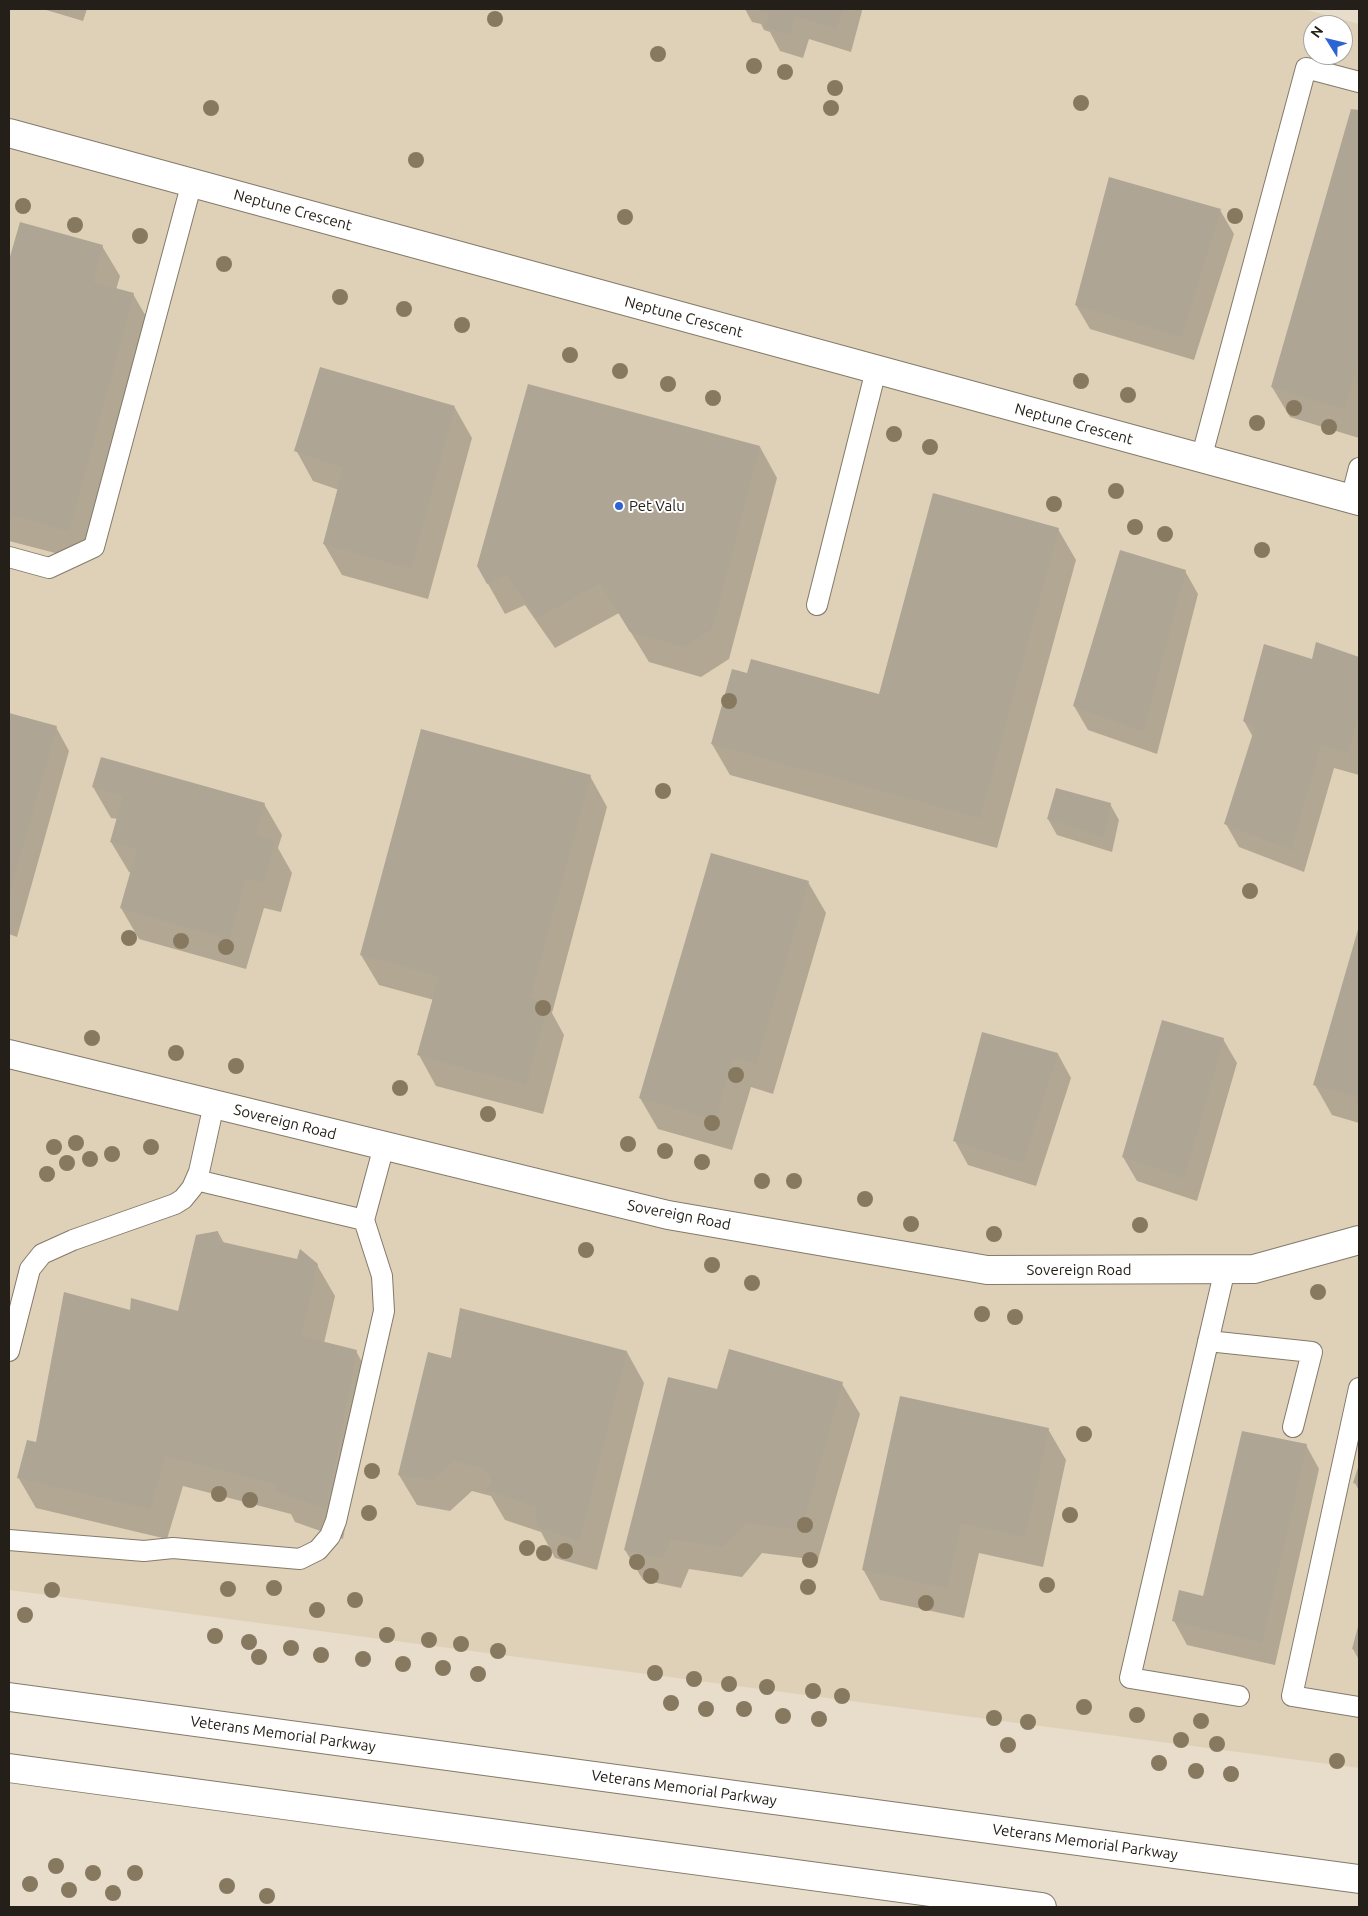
<!DOCTYPE html>
<html>
<head>
<meta charset="utf-8">
<style>
	body { margin:0 }
	#map { position:relative; width:1368px; height:1916px; overflow:hidden; background:#e7ddca; font-family:Ubuntu,sans-serif }
	canvas { display:block }
	.frame { position:absolute; inset:0; border:10px solid #242019; pointer-events:none }
	.north { position:absolute; left:1303px; top:15px; width:50px; height:50px; box-sizing:border-box; background:#fff; border:1px solid #a7a6a3; border-radius:50%; rotate:306deg; font-size:14px; font-weight:700; line-height:20px; text-align:center; color:#242019 }
	.north::after { content:''; display:block; margin:auto; width:18px; height:22px; background:#2c65d3; clip-path:polygon(50% 0,100% 100%,50% 72%,0 100%) }
</style>
</head>
<body>
<div id="map">
<canvas width="1368" height="1916"></canvas>
<div class="frame"></div>
<div class="north">N</div>
</div>
<script>
const g = document.querySelector('canvas').getContext('2d');
g.lineJoin = 'round';
function paint(path, color) {
  g.fillStyle = color;
  g.fill(path, 'evenodd');
}
function toPath(rows) {
  const path = new Path2D();
  for (const r of rows) {
    path.moveTo(r[0], r[1]);
    for (let i = 2; i < r.length; i += 2) path.lineTo(r[i], r[i + 1]);
  }
  return path;
}
function trace(path, color, width, dash) {
  g.strokeStyle = color;
  g.lineWidth = width;
  g.lineCap = dash ? 'butt' : 'round';
  g.setLineDash(dash || []);
  g.stroke(path);
}
function write(font, color, halo, rows, align = 'center') {
  g.font = font + ' Ubuntu,sans-serif';
  g.lineWidth = 4;
  g.setLineDash([]);
  g.textBaseline = 'middle';
  g.strokeStyle = halo;
  g.fillStyle = color;
  for (const [text, x, y, turn = 0] of rows) {
    g.save();
    g.translate(x, y);
    g.rotate((+turn || 0) * Math.PI / 180);
    g.textAlign = isNaN(turn) ? turn : align;
    if (halo) g.strokeText(text, 0, 0);
    g.fillText(text, 0, 0);
    g.restore();
  }
}
paint(toPath([
	[9,9,1303,9,1359,24,1359,1768,9,1590],
	[1313,25,1343,25,1343,55,1313,55]
]), '#dfd1b8');
paint(toPath([
	[43,9,87,9,83,21],
	[745,9,861,9,862,11,851,52,809,39,803,58,780,51,770,32,764,30,761,24,752,22],
	[1352,110,1359,112,1359,438,1290,417,1272,387],
	[1220,210,1234,234,1194,360,1090,329,1076,305],
	[102,246,120,276,116,290,133,294,151,325,86,561,9,541,9,262],
	[320,369,455,408,472,438,428,599,342,575,324,544,339,490,313,481,296,450],
	[760,447,777,478,729,659,701,677,649,662,619,613,555,648,525,605,505,614,478,566],
	[1058,529,1076,560,997,848,730,775,712,744,879,696],
	[1185,571,1198,594,1157,754,1088,730,1074,706],
	[1317,644,1359,659,1359,775,1334,768,1304,872,1239,847,1226,824,1253,737,1244,721,1313,661],
	[9,714,56,727,69,751,17,937,9,934],
	[590,776,607,807,552,1013,564,1035,543,1114,436,1086,419,1055,434,1000,379,985,361,955],
	[93,787,264,804,282,835,278,848,292,873,281,912,264,908,246,969,139,939,121,908,131,873,129,872,111,842,118,819,111,818],
	[1110,804,1119,820,1112,852,1057,835,1048,819],
	[808,882,826,913,773,1094,751,1087,732,1150,658,1129,640,1098],
	[1359,929,1359,1123,1332,1115,1315,1085],
	[983,1033,1058,1054,1071,1078,1036,1186,968,1165,955,1141],
	[1223,1039,1237,1063,1197,1201,1137,1181,1123,1157],
	[218,1232,224,1243,317,1265,335,1296,324,1343,356,1351,373,1382,343,1539,295,1522,291,1514,183,1486,167,1539,36,1508,18,1477,37,1443,131,1312,179,1313],
	[627,1352,644,1383,597,1570,555,1558,541,1532,505,1520,491,1496,472,1491,450,1511,417,1505,399,1475,452,1359],
	[842,1384,860,1414,818,1560,762,1553,742,1577,689,1569,681,1588,643,1580,625,1550],
	[1048,1429,1066,1460,1043,1567,979,1553,964,1618,880,1600,863,1569],
	[1306,1445,1319,1469,1275,1665,1187,1645,1174,1621,1204,1597],
	[1359,1466,1359,1491,1355,1483],
	[1359,1625,1359,1660,1353,1649]
]), '#0003');
paint(toPath([
	[756,9,843,9,837,29,796,16,790,35,765,27,770,13],
	[1351,109,1359,110,1359,358,1344,409,1271,387],
	[1109,177,1221,209,1181,337,1075,305],
	[20,222,103,245,93,282,134,293,69,531,9,515,9,260],
	[320,367,455,406,411,569,323,544,343,468,294,451],
	[528,384,760,446,712,629,684,647,630,632,600,583,537,618,507,575,487,584,477,566],
	[933,493,1059,528,980,818,711,744,732,669,747,673,751,659,879,694],
	[1120,550,1186,570,1143,732,1073,706],
	[1316,642,1359,657,1359,710,1348,753,1321,745,1291,850,1224,824,1255,727,1243,721,1264,644,1312,659],
	[9,713,57,726,9,894],
	[421,729,591,775,530,998,548,1003,526,1085,417,1055,439,976,360,955],
	[101,757,265,803,256,835,275,841,264,883,246,878,229,940,120,908,137,849,110,842,123,796,92,787],
	[1056,788,1111,803,1104,837,1047,819],
	[711,853,809,881,756,1064,733,1057,715,1120,639,1098],
	[1359,926,1359,1098,1313,1085],
	[1162,1020,1224,1038,1184,1178,1122,1157],
	[982,1032,1058,1053,1023,1163,953,1141],
	[218,1231,218,1241,297,1259,300,1249,318,1264,301,1336,357,1350,326,1509,276,1492,278,1485,165,1456,150,1509,17,1478,27,1440,36,1442,64,1292,130,1310,131,1298,178,1311,196,1235],
	[460,1308,627,1351,580,1540,537,1527,536,1507,486,1490,492,1481,484,1469,454,1461,433,1480,398,1475,428,1352,451,1358],
	[729,1349,843,1382,801,1530,745,1523,724,1547,671,1539,663,1558,624,1550,668,1377,717,1389],
	[900,1396,1049,1428,1025,1537,961,1523,947,1588,862,1570],
	[1242,1431,1307,1444,1262,1643,1172,1621,1179,1590,1203,1596],
	[1359,1464,1359,1485,1353,1483],
	[1359,1623,1359,1651,1352,1649]
]), '#afa594');
const service = toPath([
	[1201,459,1306,68,1359,82],
	[1351,499,1359,468],
	[9,557,49,568,94,547,192,182],
	[817,605,876,370],
	[196,1180,364,1220],
	[1225,1269,1130,1678,1239,1696],
	[1208,1341,1312,1352,1293,1427],
	[9,1351,30,1269,42,1254,73,1240,175,1204,183,1199,192,1188,199,1172,214,1104],
	[1359,1388,1292,1696,1359,1707],
	[9,1540,144,1551,173,1548,300,1559,318,1550,330,1536,336,1521,384,1311,382,1276,364,1220,384,1146]
]);
const minor = toPath([
	[9,133,1359,501],
	[9,1054,668,1215,987,1270,1254,1269,1359,1240]
]);
const trunk = toPath([
	[9,1697,1359,1879],
	[9,1768,1042,1907]
]);
trace(service, '#847a6a', 22);
trace(minor, '#847a6a', 30);
trace(trunk, '#847a6a', 30);
trace(service, '#fff', 20);
trace(minor, '#fff', 28);
trace(trunk, '#fff', 28);
g.fillStyle = '#867960';
for (const [x, y] of [
	[495,19],
	[658,54],
	[754,66],
	[785,72],
	[835,88],
	[1081,103],
	[211,108],
	[831,108],
	[416,160],
	[23,206],
	[1235,216],
	[625,217],
	[75,225],
	[140,236],
	[224,264],
	[340,297],
	[404,309],
	[462,325],
	[570,355],
	[620,371],
	[1081,381],
	[668,384],
	[1128,395],
	[713,398],
	[1294,408],
	[1257,423],
	[1329,427],
	[894,434],
	[930,447],
	[1116,491],
	[1054,504],
	[1135,527],
	[1165,534],
	[1262,550],
	[729,701],
	[663,791],
	[1250,891],
	[129,938],
	[181,941],
	[226,947],
	[543,1008],
	[92,1038],
	[176,1053],
	[236,1066],
	[736,1075],
	[400,1088],
	[488,1114],
	[712,1123],
	[76,1143],
	[628,1144],
	[54,1147],
	[151,1147],
	[665,1151],
	[112,1154],
	[90,1159],
	[702,1162],
	[67,1163],
	[47,1174],
	[762,1181],
	[794,1181],
	[865,1199],
	[911,1224],
	[1140,1225],
	[994,1234],
	[586,1250],
	[712,1265],
	[752,1283],
	[1318,1292],
	[982,1314],
	[1015,1317],
	[1084,1434],
	[372,1471],
	[219,1494],
	[250,1500],
	[369,1513],
	[1070,1515],
	[805,1525],
	[527,1548],
	[565,1551],
	[544,1553],
	[810,1560],
	[637,1562],
	[651,1576],
	[1047,1585],
	[808,1587],
	[274,1588],
	[228,1589],
	[52,1590],
	[355,1600],
	[926,1603],
	[317,1610],
	[25,1615],
	[387,1635],
	[215,1636],
	[429,1640],
	[249,1642],
	[461,1644],
	[291,1648],
	[498,1651],
	[321,1655],
	[259,1657],
	[363,1659],
	[403,1664],
	[443,1668],
	[655,1673],
	[478,1674],
	[694,1679],
	[729,1684],
	[767,1687],
	[813,1691],
	[842,1696],
	[671,1703],
	[1084,1707],
	[706,1709],
	[744,1709],
	[1137,1715],
	[783,1716],
	[994,1718],
	[819,1719],
	[1201,1721],
	[1028,1722],
	[1181,1740],
	[1217,1744],
	[1008,1745],
	[1337,1761],
	[1159,1763],
	[1196,1771],
	[1231,1774],
	[56,1866],
	[93,1873],
	[135,1873],
	[30,1884],
	[227,1886],
	[69,1890],
	[113,1893],
	[267,1896]
]) {
  g.beginPath();
  g.arc(x, y, 8, 0, 2 * Math.PI);
  g.fill();
}
for (const [x, y, r, color] of [
	[619,506,5,"#2c65d3"]
]) {
  const dot = new Path2D();
  dot.arc(x, y, r, 0, 2 * Math.PI);
  g.fillStyle = color;
  g.fill(dot);
  trace(dot, '#fff', 2);
}
write('15px', '#242019', '#fff', [
	["Neptune Crescent",293,210,15],
	["Neptune Crescent",684,317,15],
	["Neptune Crescent",1074,424,15],
	["Sovereign Road",285,1122,14],
	["Sovereign Road",679,1215,11],
	["Sovereign Road",1079,1270],
	["Veterans Memorial Parkway",283,1734,8],
	["Veterans Memorial Parkway",684,1788,8],
	["Veterans Memorial Parkway",1085,1842,8]
]);
write('15px', '#242019', '#fff', [
	["Pet Valu",629,506]
], 'left');
</script>
</body>
</html>
